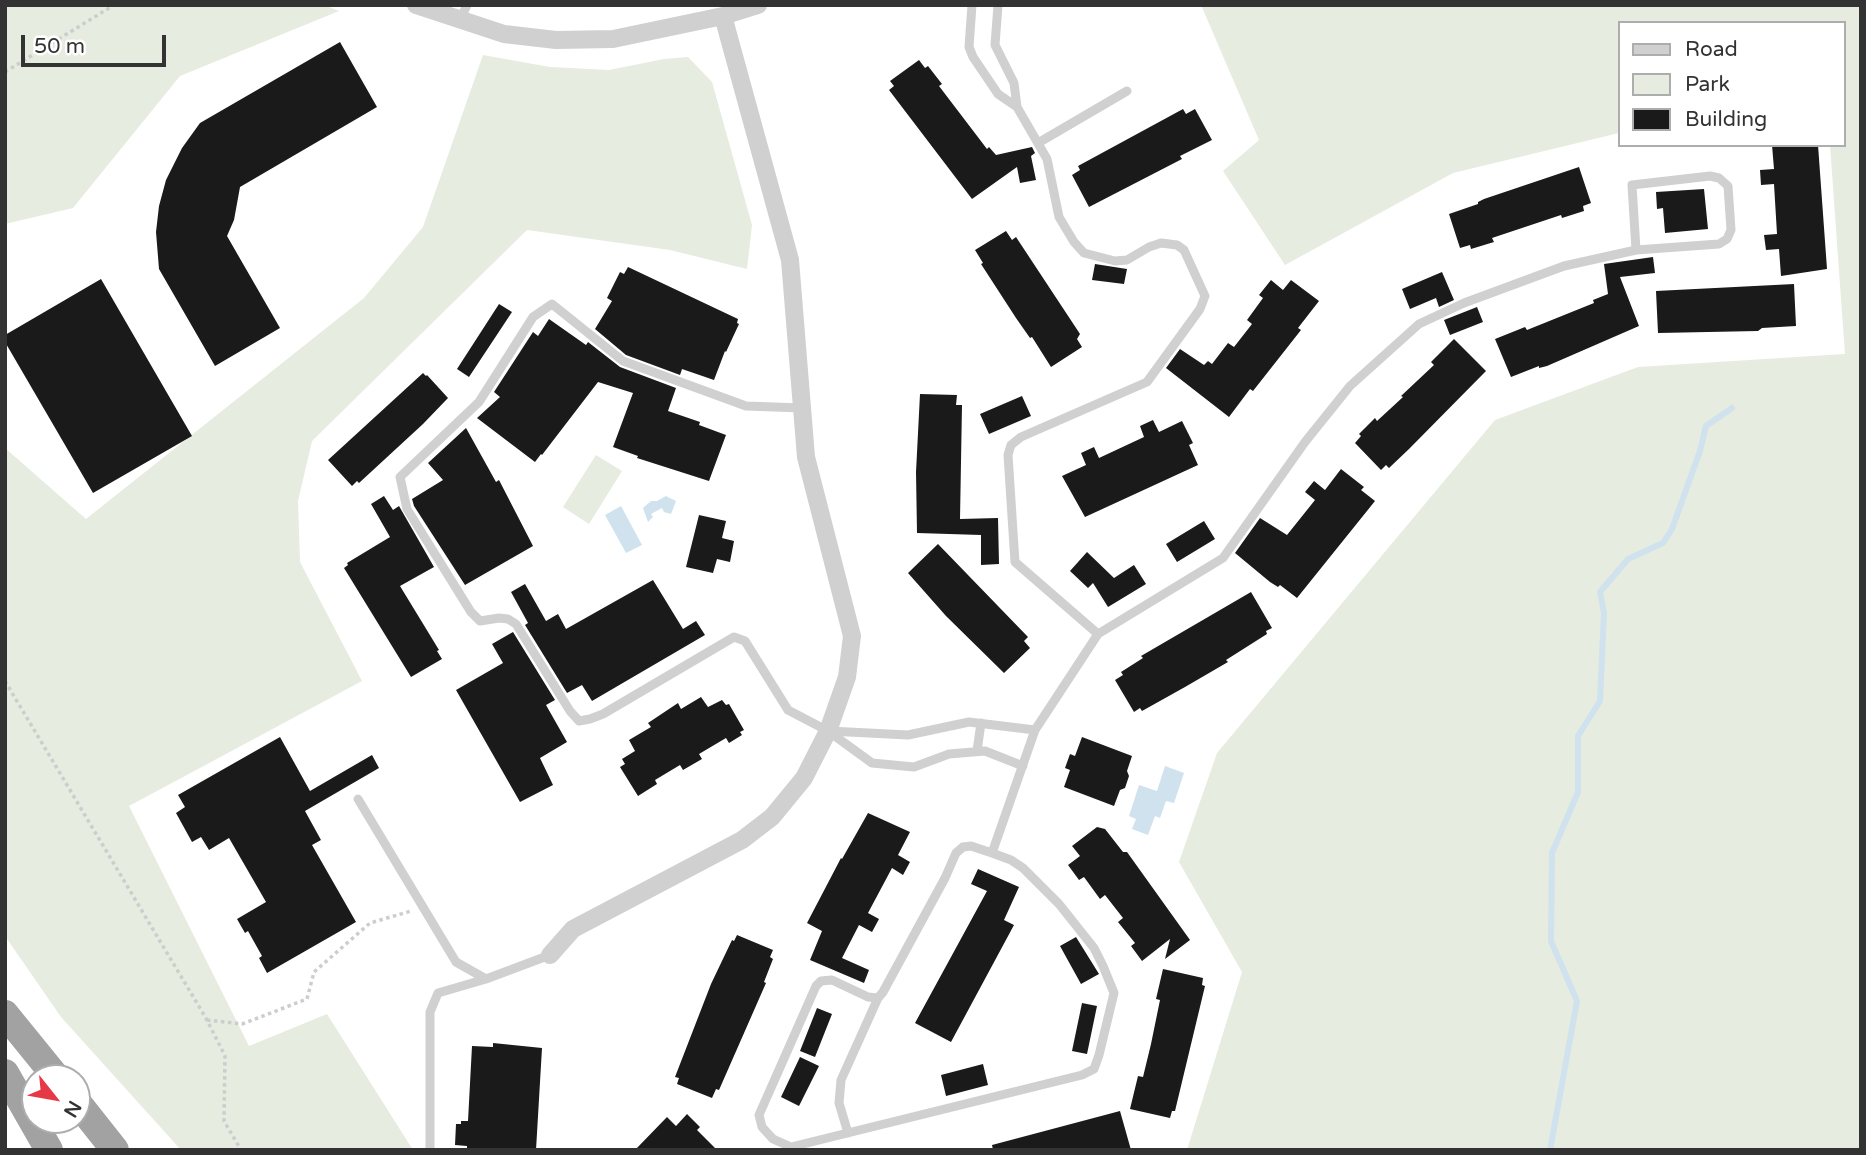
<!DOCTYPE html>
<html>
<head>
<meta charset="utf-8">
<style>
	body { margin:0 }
	#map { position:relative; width:1866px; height:1155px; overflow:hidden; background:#fff; font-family:"Varela Round",sans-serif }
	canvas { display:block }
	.frame { position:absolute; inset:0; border:7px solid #333; pointer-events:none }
	.legend { position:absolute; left:1618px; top:21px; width:228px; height:126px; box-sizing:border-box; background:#fff; border:2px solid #adadad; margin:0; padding:9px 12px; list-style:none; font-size:21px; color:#333 }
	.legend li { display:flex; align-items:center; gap:14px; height:35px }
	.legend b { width:35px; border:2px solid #adadad }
	.north { position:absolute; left:21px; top:1064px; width:70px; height:70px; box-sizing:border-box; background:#fff; border:2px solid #adadad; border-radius:50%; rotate:121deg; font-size:19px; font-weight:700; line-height:28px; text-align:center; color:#333 }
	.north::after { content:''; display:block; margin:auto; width:24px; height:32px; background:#e63946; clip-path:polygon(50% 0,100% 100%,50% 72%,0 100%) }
	.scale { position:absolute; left:21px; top:35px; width:145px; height:32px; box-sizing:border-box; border:4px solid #333; border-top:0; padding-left:9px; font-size:21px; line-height:24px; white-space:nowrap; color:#333; -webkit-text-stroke:5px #fff; paint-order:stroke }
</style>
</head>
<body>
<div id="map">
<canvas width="1866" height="1155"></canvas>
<div class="frame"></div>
<ul class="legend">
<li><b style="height:9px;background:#d0d0d0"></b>Road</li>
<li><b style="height:19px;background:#e6ecdf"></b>Park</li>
<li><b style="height:19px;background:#1a1a1a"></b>Building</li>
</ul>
<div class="north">N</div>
<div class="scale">50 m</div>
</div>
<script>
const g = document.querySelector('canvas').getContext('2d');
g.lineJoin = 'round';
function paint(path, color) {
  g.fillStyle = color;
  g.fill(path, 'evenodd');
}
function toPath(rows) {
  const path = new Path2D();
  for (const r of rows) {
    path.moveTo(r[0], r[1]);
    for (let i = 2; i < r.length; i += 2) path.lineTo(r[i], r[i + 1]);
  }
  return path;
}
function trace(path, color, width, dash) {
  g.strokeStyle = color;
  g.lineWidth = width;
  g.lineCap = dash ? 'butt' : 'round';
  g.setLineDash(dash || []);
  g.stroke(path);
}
paint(toPath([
	[5,5,324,5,339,11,180,76,73,208,5,224],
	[1201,5,1861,5,1861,1150,1187,1150,1242,972,1179,862,1217,753,1495,420,1638,367,1845,354,1830,145,1843,145,1843,23,1619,23,1619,133,1453,173,1285,265,1223,171,1259,140],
	[483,55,550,67,609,70,664,59,688,57,712,82,752,225,747,269,670,250,527,230,312,441,298,501,300,562,362,681,129,806,249,1046,327,1014,413,1150,181,1150,61,1017,5,936,5,448,86,519,364,298,423,227],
	[596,455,622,471,589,524,563,507]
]), '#e6ecdf');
paint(toPath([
	[666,496,676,501,671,514,664,512,662,508,651,514,653,517,648,522,643,508,651,501,657,501],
	[621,506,642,545,626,553,605,515],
	[1165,766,1184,773,1174,803,1166,801,1160,818,1155,816,1148,835,1132,829,1136,819,1129,816,1139,785,1157,791]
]), '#cfe2ee');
trace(toPath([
	[1550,1150,1577,1001,1551,941,1552,853,1578,792,1578,736,1600,701,1604,613,1600,592,1628,559,1663,543,1672,529,1700,451,1706,426,1732,408]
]), '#cfe2ee', 6);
paint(toPath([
	[340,42,377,107,240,187,234,220,227,236,280,328,215,366,159,269,156,232,159,206,166,180,182,148,200,123],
	[919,60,925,68,928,66,942,84,939,86,987,149,989,147,996,155,1032,147,1035,153,1031,156,1036,180,1020,183,1017,167,972,199,889,90,894,86,890,81],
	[1183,109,1186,114,1195,109,1212,140,1180,156,1182,159,1089,207,1072,175,1080,170,1078,166],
	[1772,145,1818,145,1827,269,1781,276,1779,249,1766,250,1764,235,1777,234,1774,184,1761,185,1760,170,1774,169],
	[1579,167,1591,203,1583,206,1584,211,1562,218,1561,215,1492,238,1494,242,1471,249,1470,245,1460,248,1449,214,1478,204,1478,202,1484,199],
	[1704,189,1708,229,1665,233,1663,208,1657,209,1656,192],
	[1006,231,1012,240,1016,237,1080,334,1077,339,1082,347,1051,367,1032,337,1030,338,1016,318,981,264,983,263,975,250],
	[1653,257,1655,273,1620,277,1639,326,1547,366,1539,368,1539,366,1511,377,1495,339,1525,327,1527,330,1594,303,1593,300,1608,294,1604,264],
	[1095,264,1127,269,1124,284,1092,280],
	[628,267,738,319,737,323,739,324,726,352,725,351,714,380,682,369,680,375,626,355,595,329,612,301,607,298,620,272,624,274],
	[1442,272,1454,300,1439,307,1436,298,1410,309,1402,289],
	[101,279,192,436,93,493,5,342,5,335],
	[1271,280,1283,290,1291,280,1319,301,1298,328,1301,330,1253,391,1250,389,1229,417,1166,368,1180,349,1204,365,1208,361,1212,364,1228,343,1234,347,1252,324,1247,320,1263,298,1259,295],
	[1794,284,1796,326,1762,328,1758,331,1658,333,1656,291],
	[499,304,512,312,469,377,457,369],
	[1477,307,1483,322,1450,335,1444,320],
	[549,319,586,345,588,342,620,367,676,388,668,411,700,422,699,425,726,435,709,481,637,458,638,456,613,447,633,393,598,382,542,455,541,454,535,462,477,418,500,397,494,392,533,332,538,336],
	[1454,339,1486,371,1409,449,1389,468,1386,465,1381,470,1355,443,1361,436,1359,434,1375,418,1377,421,1403,397,1401,396,1434,365,1431,362],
	[423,373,426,376,427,375,448,398,423,424,359,483,357,481,352,486,328,460],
	[920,394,957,395,956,405,962,405,960,519,998,518,999,564,981,565,981,535,917,533,916,472],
	[1022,396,1031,416,989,434,980,414],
	[1153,420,1159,432,1182,421,1193,443,1189,445,1198,465,1085,517,1062,476,1086,465,1081,453,1094,447,1099,458,1144,437,1140,426],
	[466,428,496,482,499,480,533,546,465,585,414,506,412,499,443,480,428,463],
	[1341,469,1364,487,1361,490,1375,501,1297,598,1280,585,1278,587,1270,582,1235,553,1260,518,1287,535,1315,500,1305,492,1314,481,1325,490],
	[384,496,393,510,399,506,434,567,400,586,439,650,437,651,442,659,411,677,344,568,348,565,347,563,390,537,371,504],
	[699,515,726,521,722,538,734,541,730,562,717,559,713,573,686,567],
	[1204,521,1215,539,1177,562,1166,544],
	[938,544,1028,637,1024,641,1030,648,1004,673,946,616,908,573],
	[1087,552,1114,578,1134,565,1146,584,1108,607,1093,583,1088,588,1070,571],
	[653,580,683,629,696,621,705,635,592,701,582,685,567,693,525,625,528,623,511,592,525,584,546,621,558,614,566,629],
	[1251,592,1272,628,1266,631,1267,634,1226,660,1228,662,1185,687,1142,711,1140,708,1134,712,1115,680,1123,675,1121,672,1143,658,1141,656],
	[513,632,555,700,546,705,567,742,540,758,553,785,520,802,456,690,503,663,492,644],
	[701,697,708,707,722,700,726,705,729,704,744,730,740,732,742,735,729,743,726,738,699,754,702,759,683,770,680,765,655,780,657,784,638,796,620,767,625,764,622,759,635,751,629,740,651,727,648,723,678,703,681,709],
	[280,737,310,791,372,755,379,768,305,811,321,840,312,845,356,922,267,973,259,958,262,956,248,931,245,933,237,919,266,902,229,838,209,850,201,837,192,842,176,813,185,807,178,795],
	[1082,737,1132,756,1127,771,1129,776,1125,788,1120,790,1114,806,1064,787,1070,770,1065,768,1070,754,1075,756],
	[868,813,910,832,898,855,910,862,903,875,892,868,868,913,879,919,872,932,859,925,842,958,869,970,864,983,810,960,822,931,807,923,841,858,842,859],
	[1097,827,1105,829,1123,852,1127,852,1190,940,1165,959,1170,939,1142,961,1131,946,1135,943,1118,922,1123,918,1105,895,1100,899,1084,877,1079,880,1068,865,1080,856,1072,846],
	[978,869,1019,887,1004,920,1014,925,951,1042,915,1023,987,891,971,884],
	[737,935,773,950,770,957,773,959,764,982,766,983,719,1090,716,1089,712,1098,677,1084,679,1078,675,1077,711,984,732,940,734,941],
	[1076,937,1099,974,1081,984,1060,946],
	[1163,969,1203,978,1202,985,1205,986,1175,1111,1172,1111,1170,1118,1130,1109,1138,1076,1143,1077,1151,1044,1160,1000,1156,999],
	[1082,1003,1097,1006,1087,1054,1072,1051],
	[817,1008,832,1014,815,1057,800,1051],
	[493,1043,542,1048,536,1150,467,1150,467,1146,455,1145,456,1124,461,1124,461,1121,468,1121,472,1046,493,1047],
	[800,1057,819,1066,799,1106,781,1097],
	[983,1064,988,1085,946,1096,941,1075],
	[1120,1111,1131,1150,993,1150,992,1145],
	[687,1114,700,1127,697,1130,717,1150,635,1150,667,1117,676,1126]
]), '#1a1a1a');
trace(toPath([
	[5,72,114,5],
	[5,681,207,1020,225,1056,224,1121,241,1150],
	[207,1020,242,1024,307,999,314,972,370,923,411,911]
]), '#cdcdcd', 3.5, [3.5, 3.5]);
trace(toPath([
	[972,5,969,47,973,57,998,94,1017,107],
	[998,5,995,45,1014,83,1017,107,1047,159,1059,217,1074,242,1084,253,1115,261,1127,260,1149,247,1161,243,1177,245,1184,250,1205,296,1200,309,1147,382,1021,437,1011,445,1008,455,1015,562,1098,634],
	[460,20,467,5],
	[1038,143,1127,91],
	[802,408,746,406,623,361,552,304,533,317,479,402,400,477,407,509,471,612,480,621,499,618,508,619,516,624,570,711,579,721,590,719,603,714,734,637,745,641,788,710,828,731,872,763,914,767,949,754,985,751,1023,766],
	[829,731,908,735,969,722,1035,730],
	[977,751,981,723],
	[358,799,456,962,486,979,550,955],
	[992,853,1011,860,1023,868,1059,904,1094,948,1103,966,1114,993,1099,1055,1094,1069,1082,1075,791,1147,773,1139,762,1127,759,1115,816,986,821,981,832,980,868,997,878,998,883,992,945,878,956,853,963,847,971,846,992,853,1035,730,1098,634,1223,558,1305,442,1350,386,1419,324,1464,303,1564,266,1636,250,1719,244,1727,239,1731,230,1728,186,1719,178,1710,176,1632,185,1636,250],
	[848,1133,839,1103,841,1080,878,998],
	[430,1150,430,1012,438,993,486,979]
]), '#d0d0d0', 9);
trace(toPath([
	[416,5,504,34,556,40,613,39,723,16,758,5],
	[550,955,573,929,742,840,772,817,804,778,828,731,847,677,852,636,806,457,790,260,723,16]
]), '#d0d0d0', 18);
trace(toPath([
	[5,1014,57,1078],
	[5,1073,49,1150],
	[77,1102,115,1150]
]), '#a2a2a2', 28);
</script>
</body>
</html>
